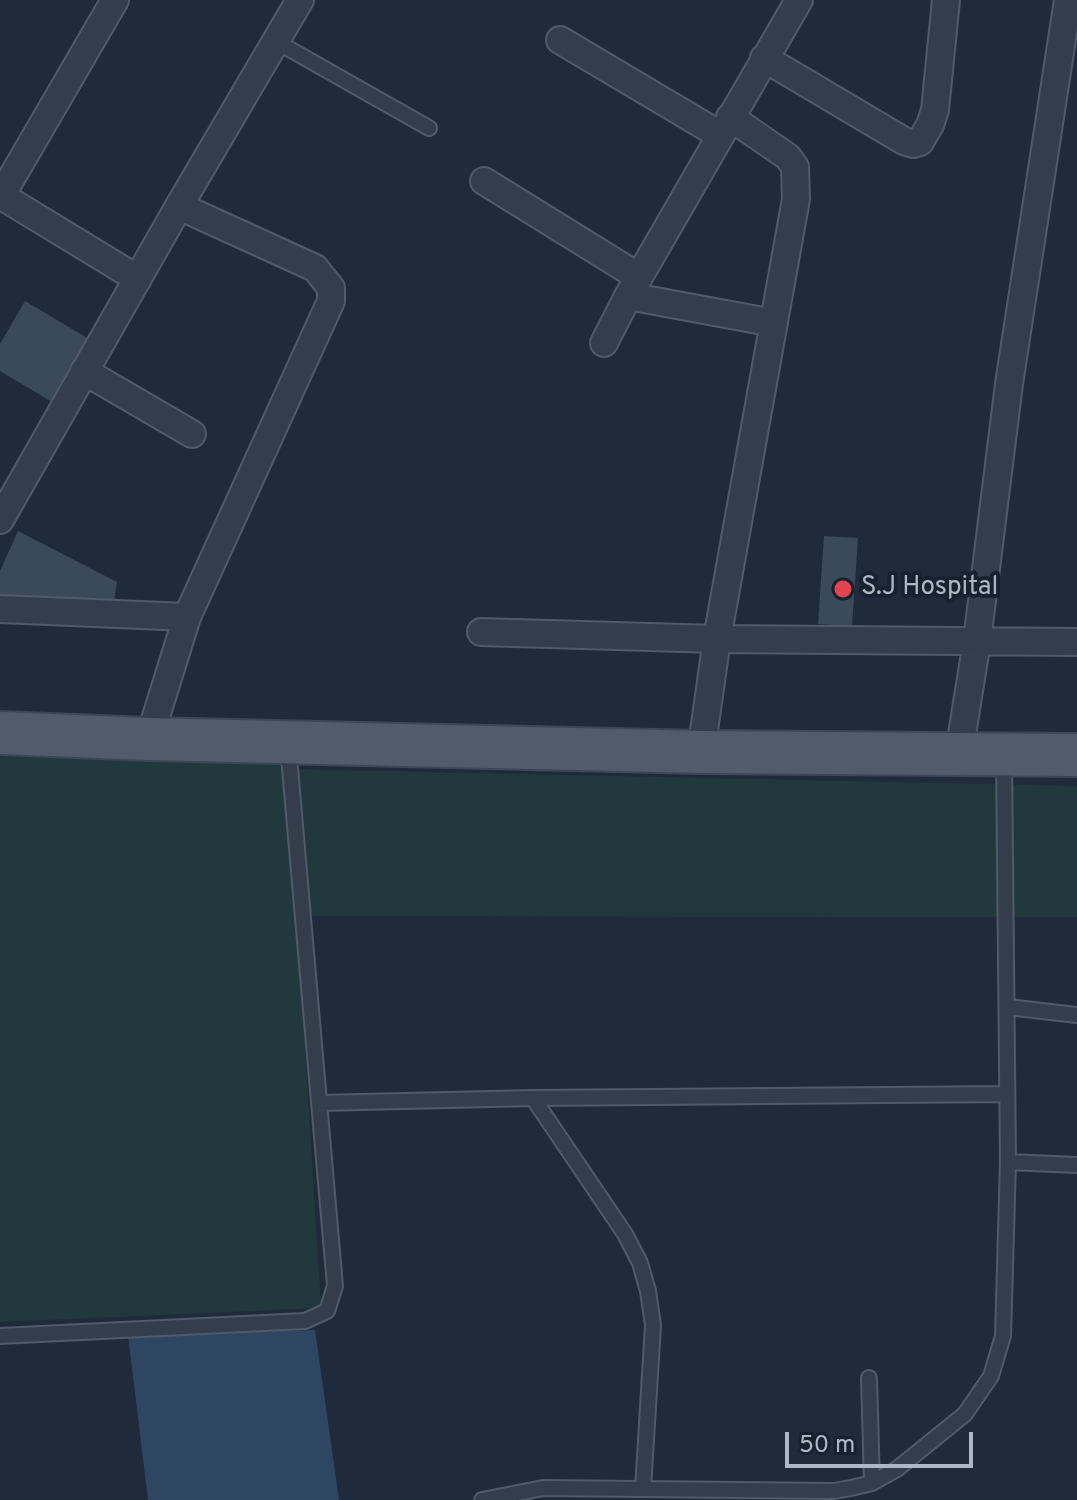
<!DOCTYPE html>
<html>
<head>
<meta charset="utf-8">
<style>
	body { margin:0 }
	#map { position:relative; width:1077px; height:1500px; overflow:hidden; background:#1f2b3b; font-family:Overpass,sans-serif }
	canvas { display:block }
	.scale { position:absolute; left:785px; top:1432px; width:188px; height:36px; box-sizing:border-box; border:4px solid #adb8c7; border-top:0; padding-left:10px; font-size:24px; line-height:28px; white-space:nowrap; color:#adb8c7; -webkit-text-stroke:6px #18222f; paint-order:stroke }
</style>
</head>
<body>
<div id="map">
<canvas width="1077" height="1500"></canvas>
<div class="scale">50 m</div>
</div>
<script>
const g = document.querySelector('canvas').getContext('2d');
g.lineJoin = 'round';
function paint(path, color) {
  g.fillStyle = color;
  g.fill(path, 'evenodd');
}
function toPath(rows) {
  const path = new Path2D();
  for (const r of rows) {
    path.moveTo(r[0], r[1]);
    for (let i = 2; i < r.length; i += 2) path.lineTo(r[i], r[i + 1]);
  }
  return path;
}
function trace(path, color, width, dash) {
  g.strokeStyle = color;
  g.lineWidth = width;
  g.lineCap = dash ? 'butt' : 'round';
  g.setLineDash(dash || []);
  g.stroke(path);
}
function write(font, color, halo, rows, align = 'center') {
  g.font = font + ' Overpass,sans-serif';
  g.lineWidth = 8;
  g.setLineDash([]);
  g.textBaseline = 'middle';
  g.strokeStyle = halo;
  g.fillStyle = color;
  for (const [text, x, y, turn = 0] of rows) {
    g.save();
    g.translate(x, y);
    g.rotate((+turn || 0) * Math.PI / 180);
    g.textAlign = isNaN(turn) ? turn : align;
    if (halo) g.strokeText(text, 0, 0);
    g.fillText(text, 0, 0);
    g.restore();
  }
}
paint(toPath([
	[0,743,287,749,288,769,1077,786,1077,917,297,916,321,1308,0,1322]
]), '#21393c');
paint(toPath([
	[315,1330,339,1500,148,1500,128,1335]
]), '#2f4662');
paint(toPath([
	[25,301,94,342,57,405,0,371,0,344],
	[18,531,117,582,112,613,0,606,0,571],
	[824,536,858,538,852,626,818,624]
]), '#3a4a5b');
const service = toPath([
	[277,42,429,128],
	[1008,1007,1077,1015],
	[533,1098,625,1234,640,1263,648,1291,653,1325,643,1489],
	[319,1103,533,1098,1007,1094],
	[1008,1162,1077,1165],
	[0,1336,305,1321,327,1311,335,1286,288,745],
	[869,1378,872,1483],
	[482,1500,543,1488,834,1491,851,1488,872,1483,897,1469,965,1414,991,1376,1003,1336,1008,1162,1004,758]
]);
const minor = toPath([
	[560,40,720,135],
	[764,58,904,141,913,144,920,142,930,125,935,110,946,0],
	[484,181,639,277],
	[0,195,138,279],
	[1,196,115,0],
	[628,296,774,323],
	[604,343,628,296,799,0],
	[84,371,192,434],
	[0,520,179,206,300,0],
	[0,609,187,617],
	[481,632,717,639,1077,642],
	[149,739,187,617,331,301,331,288,315,268,179,206],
	[701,752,717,639,796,199,795,167,788,157,730,117],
	[959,753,977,641,1009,384,1068,0]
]);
const primary = toPath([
	[0,733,149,739,701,752,1077,755]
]);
trace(service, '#505b69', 18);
trace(minor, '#505b69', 30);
trace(primary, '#3c4654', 46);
trace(service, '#333d4b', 14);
trace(minor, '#333d4b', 26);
trace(primary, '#505c6b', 42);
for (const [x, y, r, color] of [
	[843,589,10,"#e0444e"]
]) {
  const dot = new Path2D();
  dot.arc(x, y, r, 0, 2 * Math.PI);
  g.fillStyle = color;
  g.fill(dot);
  trace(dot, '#18222f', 3);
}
write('26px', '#adb8c7', '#18222f', [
	["S.J Hospital",861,589]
], 'left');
</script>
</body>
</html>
